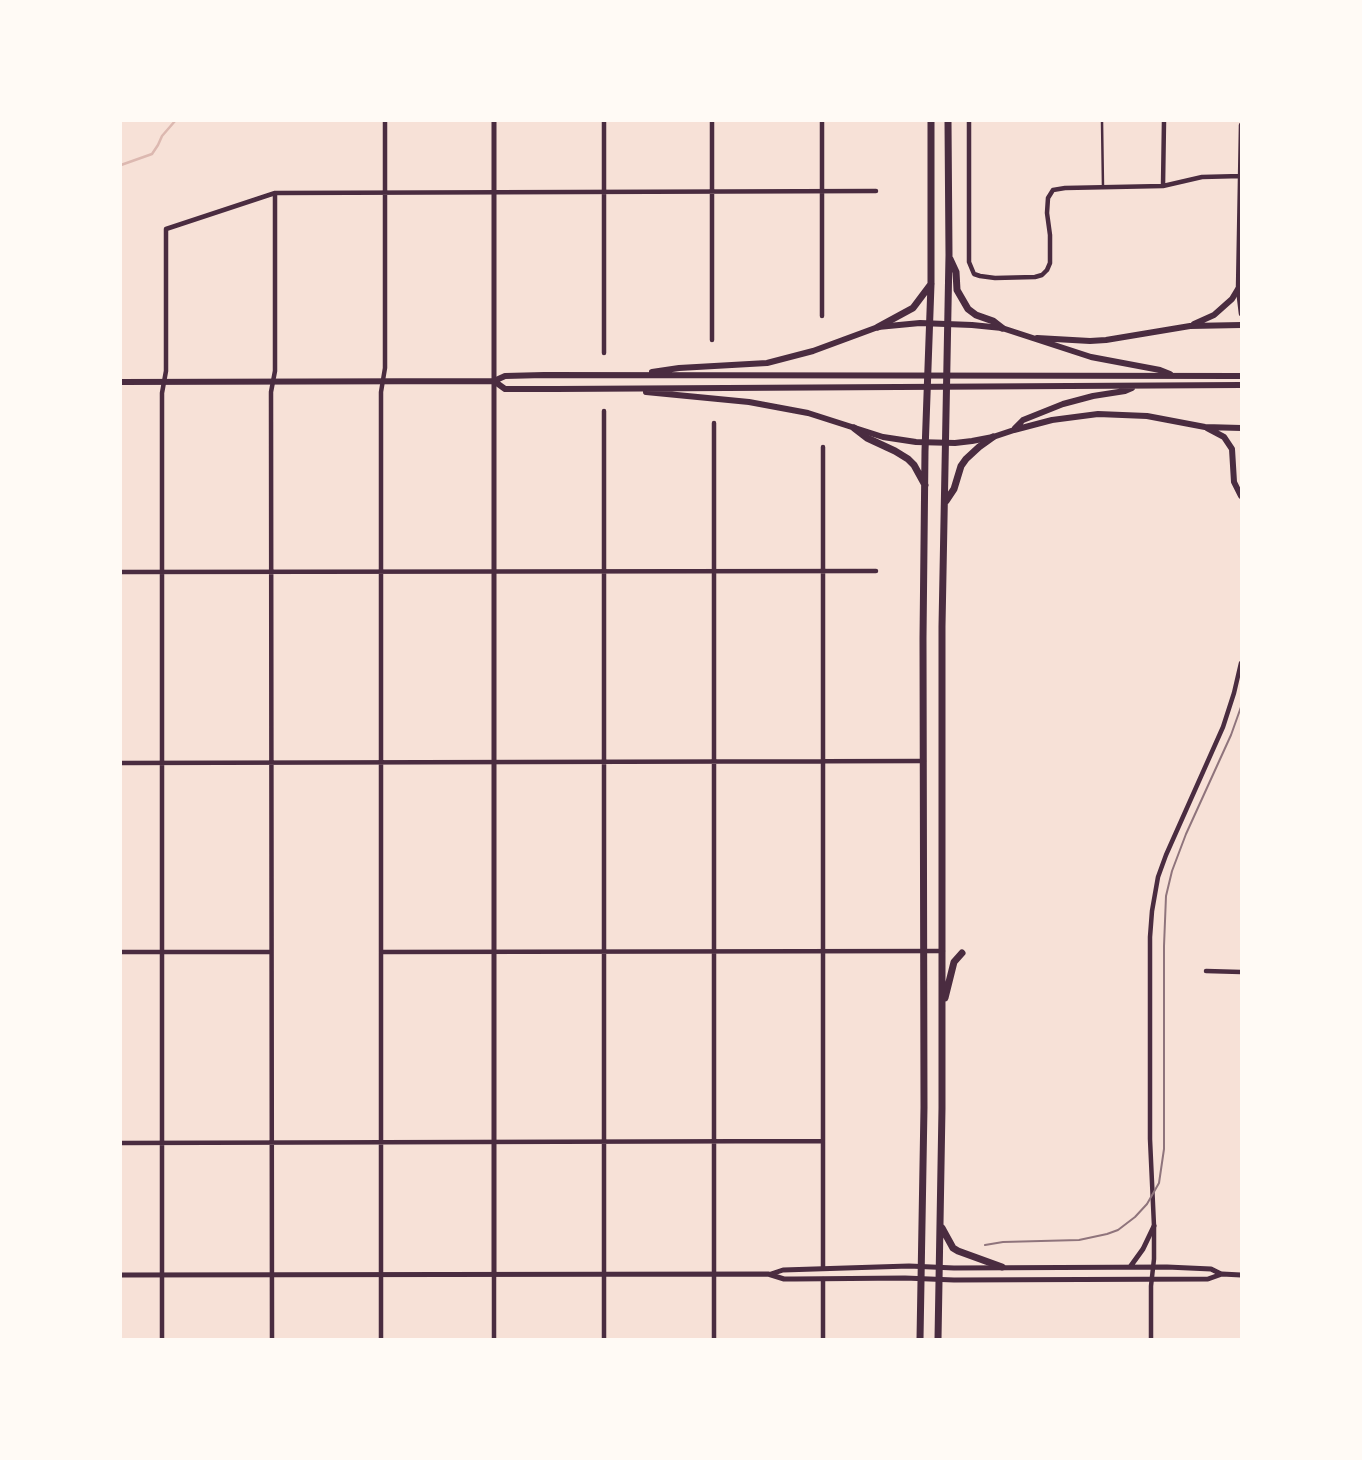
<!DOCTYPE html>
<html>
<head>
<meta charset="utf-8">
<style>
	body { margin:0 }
	#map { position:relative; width:1362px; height:1460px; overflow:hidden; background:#f7e1d7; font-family:"Space Grotesk",sans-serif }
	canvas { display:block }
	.frame { position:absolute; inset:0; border:122px solid #fffaf5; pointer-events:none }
</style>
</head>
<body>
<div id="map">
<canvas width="1362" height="1460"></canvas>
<div class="frame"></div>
</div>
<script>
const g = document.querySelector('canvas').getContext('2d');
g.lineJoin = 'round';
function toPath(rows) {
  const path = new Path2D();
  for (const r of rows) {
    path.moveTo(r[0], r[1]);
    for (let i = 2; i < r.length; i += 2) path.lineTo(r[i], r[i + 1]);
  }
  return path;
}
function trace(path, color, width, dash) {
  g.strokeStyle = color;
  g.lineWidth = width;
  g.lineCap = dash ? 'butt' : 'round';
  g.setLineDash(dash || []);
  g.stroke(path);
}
trace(toPath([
	[121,165,152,154,158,145,162,136,175,121]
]), '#dcb8b0', 2.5);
trace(toPath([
	[1102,121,1103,187]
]), '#4a2c40', 2.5);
trace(toPath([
	[604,121,604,353],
	[712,121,712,340],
	[822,121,822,316],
	[969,121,969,262,974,274,980,276,995,278,1035,277,1042,275,1047,270,1050,263,1050,235,1047,213,1048,198,1053,190,1065,188,1163,186,1202,177,1241,176],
	[1241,125,1238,289,1241,314],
	[1163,186,1164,121],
	[604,411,604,1339],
	[714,423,714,1339],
	[823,447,823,1268],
	[121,572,876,571],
	[121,763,924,761],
	[121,952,271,952],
	[381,952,943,951],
	[1206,971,1241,972],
	[121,1143,823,1141],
	[494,1275,494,1339],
	[823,1279,823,1339],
	[162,1339,162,393,166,371,166,229,275,193,876,191],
	[272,1339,271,392,275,371,275,193],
	[381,1339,381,392,385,368,385,121],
	[1151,1339,1151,1286,1154,1259,1154,1226,1150,1139,1150,937,1152,911,1158,877,1166,855,1223,727,1234,693,1241,663]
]), '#4a2c40', 4.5);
trace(toPath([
	[1130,1267,1143,1249,1154,1226],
	[771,1274,783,1270,909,1266,954,1268,1167,1267,1211,1269,1221,1274],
	[121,1275,768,1274,784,1279,795,1279,905,1278,954,1280,1208,1279,1222,1274,1241,1275],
	[494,1275,494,121]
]), '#4a2c40', 5);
trace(toPath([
	[1194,324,1214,315,1232,299,1238,289],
	[1037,338,1090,341,1106,340,1190,326,1241,325],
	[652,372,679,368,767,363,813,351,878,327,920,323,972,325,1002,328,1091,357,1160,370,1170,374],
	[494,381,505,389,555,389,1241,385],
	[121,382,494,381,505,376,544,375,1241,376],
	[646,392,749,402,808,413,883,437,916,442,955,443,972,441,993,437,1014,430,1052,420,1098,414,1147,416,1205,427,1241,428],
	[1015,428,1023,420,1063,404,1093,396,1125,391,1132,388],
	[1207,428,1224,437,1232,449,1234,482,1241,496]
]), '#4a2c40', 6);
trace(toPath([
	[950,259,956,272,957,290,968,309,976,315,993,321,1002,328],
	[878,327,913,308,931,284],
	[854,428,867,438,895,451,908,459,914,465,925,485],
	[946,501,954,489,961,466,966,459,979,447,993,437],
	[945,998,954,962,962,953],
	[942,1228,953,1248,958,1251,1002,1267],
	[920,1339,924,1107,923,638,925,451,931,284,931,121],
	[938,1339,942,1108,942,626,949,255,948,121]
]), '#4a2c40', 7);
trace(toPath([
	[985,1245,1003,1242,1079,1240,1107,1234,1118,1230,1135,1217,1147,1204,1159,1183,1164,1149,1164,946,1166,896,1172,871,1186,834,1231,735,1241,707]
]), '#8f747c', 2);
</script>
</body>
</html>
